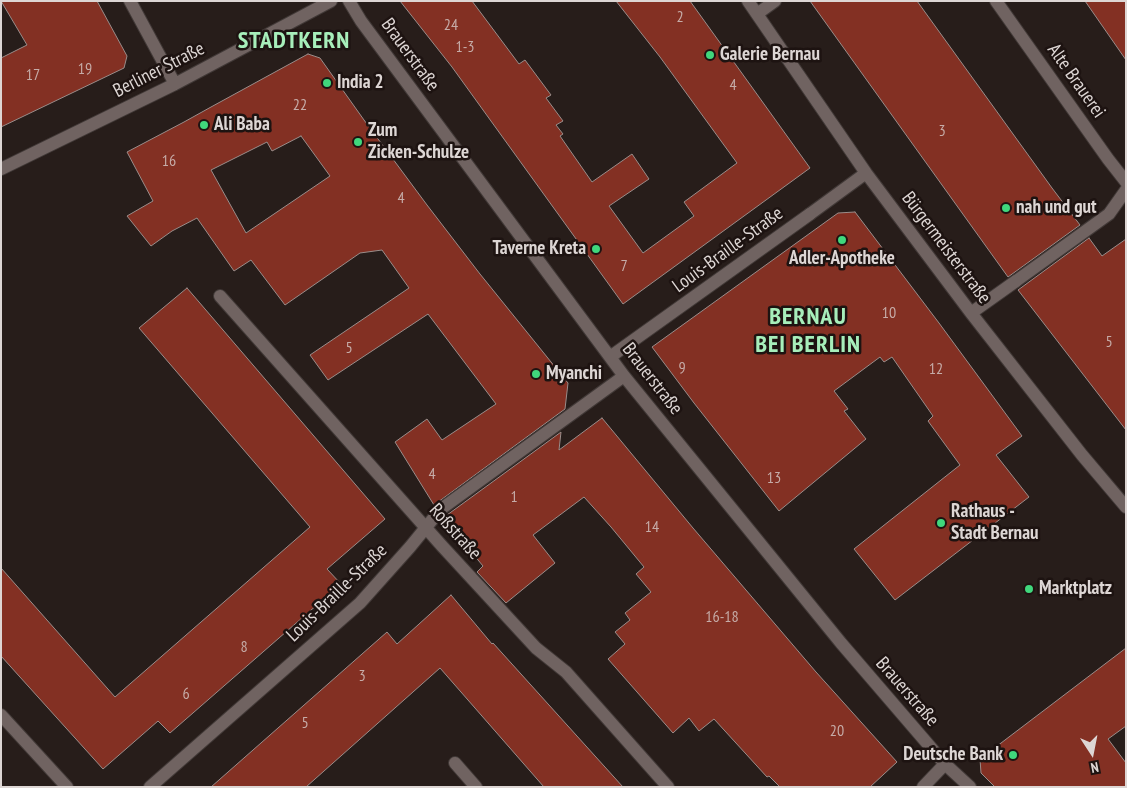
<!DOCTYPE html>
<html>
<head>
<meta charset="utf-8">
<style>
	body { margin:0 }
	#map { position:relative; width:1127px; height:788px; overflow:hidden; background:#271d1a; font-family:"PT Sans Narrow",sans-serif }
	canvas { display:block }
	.frame { position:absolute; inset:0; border:2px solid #ddd6d4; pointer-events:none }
	.north { position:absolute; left:1067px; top:728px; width:50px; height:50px; -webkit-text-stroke:4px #1d1311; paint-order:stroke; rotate:169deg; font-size:14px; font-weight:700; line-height:20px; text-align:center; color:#ddd6d4 }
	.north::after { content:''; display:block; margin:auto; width:18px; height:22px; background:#ddd6d4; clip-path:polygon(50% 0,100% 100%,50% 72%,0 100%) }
</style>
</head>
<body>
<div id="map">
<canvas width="1127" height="788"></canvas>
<div class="frame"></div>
<div class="north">N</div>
</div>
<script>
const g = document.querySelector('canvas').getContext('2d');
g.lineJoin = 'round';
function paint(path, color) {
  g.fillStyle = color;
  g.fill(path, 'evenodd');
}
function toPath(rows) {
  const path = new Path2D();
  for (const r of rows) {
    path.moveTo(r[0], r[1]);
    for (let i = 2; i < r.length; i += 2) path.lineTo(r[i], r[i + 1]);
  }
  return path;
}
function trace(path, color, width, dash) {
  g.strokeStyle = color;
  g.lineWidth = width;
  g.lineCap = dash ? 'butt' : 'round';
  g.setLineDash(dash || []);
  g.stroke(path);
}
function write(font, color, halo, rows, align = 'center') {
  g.font = font + ' "PT Sans Narrow",sans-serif';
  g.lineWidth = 5;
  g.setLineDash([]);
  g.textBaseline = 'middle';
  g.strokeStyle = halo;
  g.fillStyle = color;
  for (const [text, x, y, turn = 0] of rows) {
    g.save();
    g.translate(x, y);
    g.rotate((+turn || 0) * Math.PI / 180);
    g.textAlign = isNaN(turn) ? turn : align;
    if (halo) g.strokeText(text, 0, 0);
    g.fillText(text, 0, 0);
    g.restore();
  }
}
const building = toPath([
	[1,1,97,1,127,56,124,68,1,127,1,58,27,45,1,1],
	[400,1,472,1,519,64,525,60,551,95,546,98,563,121,556,125,563,134,560,136,592,182,632,154,649,179,609,206,643,253,694,216,684,202,737,163,660,57,616,1,690,1,810,168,623,304,452,67,400,1],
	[810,1,917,1,1052,188,1080,225,1008,277,810,1],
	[1085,1,1126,1,1126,60,1085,1],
	[308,54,320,58,364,120,427,205,480,274,568,383,565,409,434,505,395,442,427,419,442,440,496,404,428,314,328,380,310,355,409,288,382,250,360,253,285,305,251,260,234,271,197,218,172,231,151,246,127,216,153,201,127,152,184,122,211,107,308,54],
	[301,136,330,176,246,233,211,170,267,142,272,151,301,136],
	[855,212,939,323,1022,436,996,455,1029,497,895,600,854,549,960,465,928,421,933,416,892,357,884,362,880,357,834,391,848,409,844,411,866,439,779,511,694,403,652,347,838,213,855,212],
	[1089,238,1102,256,1126,239,1126,430,1018,290,1089,238],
	[187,288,385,519,327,569,341,584,170,733,158,721,103,769,1,656,1,568,115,697,310,527,139,328,187,288],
	[602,418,693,528,816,672,897,762,870,787,780,787,769,776,767,777,714,719,699,731,689,718,673,733,608,659,625,644,615,632,630,620,625,613,651,592,636,574,644,567,611,527,584,497,533,535,555,563,506,603,477,572,483,566,444,519,447,515,561,432,559,450,602,418],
	[451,595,492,644,493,643,623,787,544,787,440,668,306,787,211,787,387,632,397,644,451,595],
	[1126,648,1126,726,1108,739,1126,763,1126,787,995,787,981,773,980,759,1126,648]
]);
paint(building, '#833023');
trace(building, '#9a8d8a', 1);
const service = toPath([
	[1016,281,1109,214,1126,190],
	[945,764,970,787]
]);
const pedestrian = toPath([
	[748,1,866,173,971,313,1082,455,1126,507],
	[757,14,775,1],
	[810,214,866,173],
	[971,313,1016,281]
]);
const minor = toPath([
	[130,1,175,84],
	[349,1,361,21,624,376,841,643,945,764,923,787],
	[996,1,1108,159,1126,182],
	[1,169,175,84,331,1],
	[220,296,442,546,536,648,566,672,668,787],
	[610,357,810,214],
	[1,715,67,787],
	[455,763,476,787],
	[150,787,360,603,410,547,441,509,624,376]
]);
trace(service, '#413937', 14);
trace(pedestrian, '#413937', 14);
trace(minor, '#413937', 14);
trace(service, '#706361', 12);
trace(pedestrian, '#706361', 12);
trace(minor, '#706361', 12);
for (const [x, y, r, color] of [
	[710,55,5,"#40d77c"],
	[327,83,5,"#40d77c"],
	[204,125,5,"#40d77c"],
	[358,142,5,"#40d77c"],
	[1006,208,5,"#40d77c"],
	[842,240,5,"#40d77c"],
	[596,249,5,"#40d77c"],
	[536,374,5,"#40d77c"],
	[941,523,5,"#40d77c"],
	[1029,589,5,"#40d77c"],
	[1013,755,5,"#40d77c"]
]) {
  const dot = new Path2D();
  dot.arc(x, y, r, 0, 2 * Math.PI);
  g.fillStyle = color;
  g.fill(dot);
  trace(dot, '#1d1311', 2);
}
write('16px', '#c6aca8', null, [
	["2",680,17],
	["24",451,25],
	["1-3",465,47],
	["19",85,69],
	["17",33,75],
	["4",733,85],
	["22",300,105],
	["3",942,131],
	["16",169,161],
	["4",401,198],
	["7",624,266],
	["10",889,313],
	["5",1109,342],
	["5",349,348],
	["9",682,368],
	["12",936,369],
	["4",432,474],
	["13",774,478],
	["1",514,497],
	["14",652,527],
	["16-18",722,617],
	["8",244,647],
	["3",362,676],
	["6",186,694],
	["5",305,723],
	["20",837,731]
]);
write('19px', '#ddd6d4', '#1d1311', [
	["Brauerstraße",410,55,54],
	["Berliner Straße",159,70,-27],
	["Alte Brauerei",1076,81,55],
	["Bürgermeisterstraße",946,248,53],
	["Louis-Braille-Straße",728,250,-36],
	["Brauerstraße",652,379,52],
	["Roßstraße",455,532,48],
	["Louis-Braille-Straße",337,593,-44],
	["Brauerstraße",907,692,49]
]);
write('bold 19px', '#ddd6d4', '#1d1311', [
	["Galerie Bernau",720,55],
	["India 2",337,83],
	["Ali Baba",214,125],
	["Zum",368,131],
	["Zicken-Schulze",368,153],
	["nah und gut",1016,208],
	["Taverne Kreta",586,249,"right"],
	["Adler-Apotheke",842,259,"center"],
	["Myanchi",546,374],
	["Rathaus -",951,512],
	["Stadt Bernau",951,534],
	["Marktplatz",1039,589],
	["Deutsche Bank",1003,755,"right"]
], 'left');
g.letterSpacing = '1px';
write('bold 24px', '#a7eeba', '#1d1311', [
	["STADTKERN",294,41],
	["BERNAU",808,317],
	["BEI BERLIN",808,345]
]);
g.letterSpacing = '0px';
</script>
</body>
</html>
